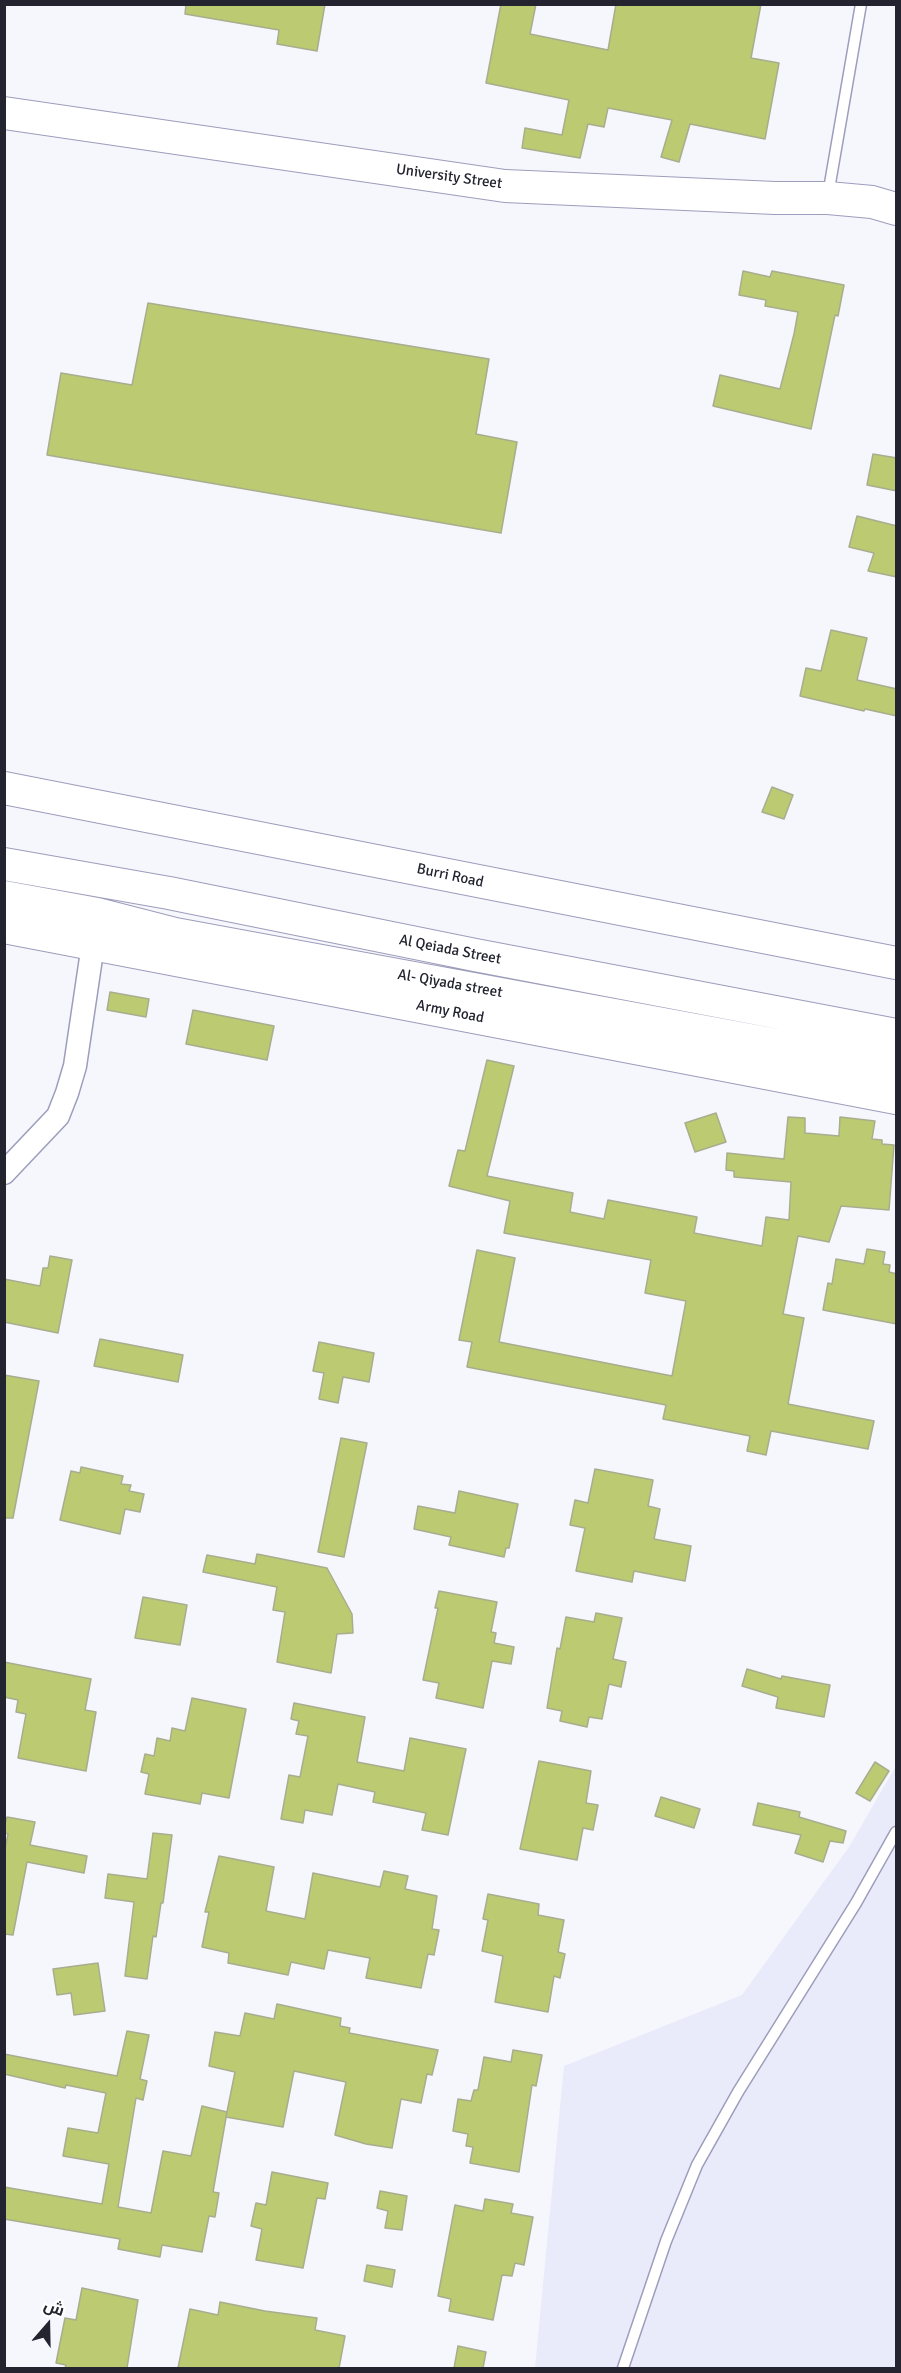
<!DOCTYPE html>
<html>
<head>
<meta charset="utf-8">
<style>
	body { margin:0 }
	#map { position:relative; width:901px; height:2373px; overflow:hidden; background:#f6f6fd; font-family:Signika,Cairo,sans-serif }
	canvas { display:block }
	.frame { position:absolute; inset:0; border:6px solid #23242f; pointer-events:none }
	.north { position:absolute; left:18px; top:2295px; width:60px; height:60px; -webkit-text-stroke:4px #fff; paint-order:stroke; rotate:20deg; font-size:16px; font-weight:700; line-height:24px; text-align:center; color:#23242f }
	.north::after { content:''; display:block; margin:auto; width:21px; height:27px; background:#23242f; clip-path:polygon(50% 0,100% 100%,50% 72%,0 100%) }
</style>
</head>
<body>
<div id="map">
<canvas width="901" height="2373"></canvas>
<div class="frame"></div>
<div class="north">ش</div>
</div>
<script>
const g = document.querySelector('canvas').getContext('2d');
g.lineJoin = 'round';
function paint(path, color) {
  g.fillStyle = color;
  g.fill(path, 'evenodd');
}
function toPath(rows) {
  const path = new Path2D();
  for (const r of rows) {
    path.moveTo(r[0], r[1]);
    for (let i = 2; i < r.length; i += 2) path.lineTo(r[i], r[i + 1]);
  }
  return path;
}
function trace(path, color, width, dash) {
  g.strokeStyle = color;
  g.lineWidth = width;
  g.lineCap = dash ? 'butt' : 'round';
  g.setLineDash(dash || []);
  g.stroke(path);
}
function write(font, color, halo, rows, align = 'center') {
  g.font = font + ' Signika,sans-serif';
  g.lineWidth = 4.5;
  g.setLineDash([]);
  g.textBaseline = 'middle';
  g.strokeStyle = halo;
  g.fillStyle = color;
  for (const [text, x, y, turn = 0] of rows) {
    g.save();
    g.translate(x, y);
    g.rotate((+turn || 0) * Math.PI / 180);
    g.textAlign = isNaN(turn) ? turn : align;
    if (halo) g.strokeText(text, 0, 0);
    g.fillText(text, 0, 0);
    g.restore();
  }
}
paint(toPath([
	[896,1766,896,2368,535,2368,564,2066,742,1995,849,1847]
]), '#e9eafa');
const building = toPath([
	[186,4,325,4,317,51,277,44,279,30,185,14,186,4],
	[501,4,536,4,530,34,608,50,616,4,761,4,751,58,779,63,765,139,690,124,679,162,661,157,672,120,608,108,604,127,588,124,580,158,522,148,525,128,562,135,569,100,486,83,501,4],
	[743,271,770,277,772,271,844,285,838,316,835,315,811,429,713,406,720,375,780,389,794,334,798,312,765,306,766,300,739,295,743,271],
	[148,303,489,359,476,434,517,442,501,533,47,455,61,373,132,385,148,303],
	[873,454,897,458,897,491,867,485,873,454],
	[857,516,897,526,897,577,868,571,874,553,849,547,857,516],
	[831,630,867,638,857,680,897,689,897,716,865,709,864,711,800,696,806,668,821,671,831,630],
	[772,787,793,795,784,819,762,812,772,787],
	[110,992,149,999,146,1017,107,1010,110,992],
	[193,1010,274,1026,267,1060,186,1044,193,1010],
	[487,1060,514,1066,487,1176,573,1193,570,1212,604,1219,608,1200,697,1217,694,1233,762,1246,766,1217,789,1220,791,1182,734,1177,734,1171,726,1170,727,1153,784,1159,788,1117,805,1118,805,1133,839,1136,840,1117,875,1121,872,1139,882,1140,882,1144,894,1145,889,1210,841,1206,829,1242,798,1236,783,1314,804,1318,788,1404,874,1421,868,1449,771,1431,766,1455,747,1451,750,1436,663,1419,666,1405,467,1367,472,1342,459,1340,477,1250,515,1258,499,1342,672,1376,686,1301,645,1293,651,1260,504,1233,510,1201,449,1186,458,1150,465,1151,487,1060],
	[716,1113,726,1142,695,1152,685,1123,716,1113],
	[867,1249,885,1252,883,1264,890,1265,889,1272,897,1274,897,1324,823,1310,828,1283,832,1284,836,1259,864,1264,867,1249],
	[50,1256,72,1260,58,1333,4,1322,4,1279,40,1286,43,1268,48,1268,50,1256],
	[100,1339,183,1355,178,1382,94,1366,100,1339],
	[319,1342,374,1353,369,1382,343,1377,338,1403,319,1399,324,1373,313,1371,319,1342],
	[4,1375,39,1381,13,1518,4,1518,4,1375],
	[341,1438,367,1443,344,1557,318,1552,341,1438],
	[81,1467,123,1476,121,1484,131,1485,129,1491,144,1494,140,1512,125,1509,120,1534,60,1520,71,1471,80,1473,81,1467],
	[595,1469,653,1480,648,1506,660,1509,654,1539,691,1546,685,1581,634,1571,632,1582,576,1571,585,1528,570,1525,575,1500,588,1503,595,1469],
	[459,1491,518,1504,509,1548,506,1548,504,1557,449,1545,451,1537,414,1529,418,1506,455,1513,459,1491],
	[257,1554,327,1568,352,1614,353,1633,337,1634,331,1673,277,1662,285,1612,273,1610,277,1587,203,1572,207,1555,255,1564,257,1554],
	[439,1591,497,1602,491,1632,496,1633,494,1643,514,1647,511,1664,492,1661,483,1708,436,1698,439,1683,423,1680,438,1608,435,1608,439,1591],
	[143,1597,187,1605,180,1645,135,1638,143,1597],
	[596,1613,622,1618,613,1659,626,1662,621,1687,609,1684,602,1719,589,1717,587,1727,560,1721,562,1711,547,1708,557,1648,560,1649,566,1617,594,1622,596,1613],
	[4,1662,91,1679,85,1710,96,1712,86,1771,18,1758,26,1714,16,1712,18,1700,4,1697,4,1662],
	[747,1669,781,1679,782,1676,830,1685,824,1717,776,1708,778,1697,742,1686,747,1669],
	[192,1698,246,1709,229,1798,202,1793,200,1804,145,1794,149,1774,141,1772,145,1754,154,1756,157,1738,170,1741,172,1728,185,1731,192,1698],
	[294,1703,365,1717,357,1762,404,1771,410,1738,466,1749,448,1835,422,1830,426,1813,373,1802,375,1792,338,1784,332,1815,305,1810,303,1823,281,1819,289,1775,300,1777,308,1736,296,1734,299,1721,291,1719,294,1703],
	[539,1761,591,1771,586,1803,598,1805,593,1830,583,1828,577,1860,520,1849,539,1761],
	[875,1762,889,1771,870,1801,856,1793,875,1762],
	[661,1797,700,1809,694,1828,655,1816,661,1797],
	[758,1803,800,1812,799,1817,846,1831,843,1843,830,1841,823,1862,795,1853,801,1835,753,1825,758,1803],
	[7,1817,35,1822,30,1845,87,1856,84,1873,27,1862,13,1935,4,1934,4,1854,8,1834,4,1833,4,1828,7,1817],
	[153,1833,172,1835,163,1903,161,1903,156,1937,153,1936,147,1979,125,1976,134,1902,105,1898,108,1874,147,1879,153,1833],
	[219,1856,274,1867,266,1911,305,1919,313,1873,380,1887,384,1871,408,1876,405,1889,437,1896,432,1929,439,1930,434,1955,428,1954,421,1988,366,1978,370,1958,328,1950,324,1969,291,1962,288,1975,228,1963,229,1953,202,1947,209,1912,205,1912,219,1856],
	[488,1894,539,1904,538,1915,564,1920,558,1952,565,1954,560,1978,554,1976,548,2012,495,2002,503,1956,482,1951,488,1920,483,1919,488,1894],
	[98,1963,105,2011,74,2015,71,1993,57,1995,53,1969,98,1963],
	[277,2004,341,2018,340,2026,350,2028,349,2033,438,2050,432,2075,427,2074,421,2103,401,2099,392,2148,366,2144,335,2135,346,2082,294,2071,283,2127,226,2117,235,2072,209,2066,215,2032,240,2036,245,2013,274,2019,277,2004],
	[127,2031,149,2035,140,2079,147,2081,143,2100,136,2098,118,2207,151,2213,163,2151,191,2156,202,2106,227,2112,213,2192,219,2193,215,2217,209,2216,202,2252,162,2245,160,2257,118,2249,120,2239,4,2219,4,2187,102,2204,109,2164,63,2156,68,2128,98,2133,106,2093,66,2085,65,2088,4,2074,4,2054,117,2076,127,2031],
	[513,2050,542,2055,536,2086,532,2085,519,2172,470,2163,473,2147,466,2146,468,2134,453,2131,458,2099,471,2101,474,2090,478,2090,484,2057,511,2062,513,2050],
	[272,2172,328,2183,325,2199,317,2198,303,2268,256,2260,262,2229,251,2226,256,2203,266,2205,272,2172],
	[380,2191,407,2196,402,2230,385,2228,388,2211,377,2208,380,2191],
	[485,2199,513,2204,511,2213,533,2217,524,2265,515,2263,512,2276,502,2275,493,2320,449,2311,451,2299,438,2296,455,2205,483,2211,485,2199],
	[367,2265,395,2270,392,2287,364,2281,367,2265],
	[82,2288,138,2300,127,2368,65,2368,66,2365,56,2363,65,2318,76,2320,82,2288],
	[220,2302,265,2311,317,2318,315,2330,345,2336,339,2368,178,2368,190,2309,218,2315,220,2302],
	[458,2346,486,2352,483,2368,454,2368,458,2346]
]);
paint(building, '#bcca71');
trace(building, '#a8ad8e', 1.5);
const lane = toPath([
	[828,195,861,4],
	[623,2368,666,2241,697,2165,738,2092,856,1903,896,1832]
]);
const street = toPath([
	[4,1173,58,1116,67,1093,75,1066,95,931]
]);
const secondary = toPath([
	[4,113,505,186,775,198,828,198,872,202,896,209],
	[4,788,896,963],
	[4,864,169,893,475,955,896,1035],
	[4,897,97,914,175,934,896,1067],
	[4,927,896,1098]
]);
trace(lane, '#9d9dbc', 13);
trace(street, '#9d9dbc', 25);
trace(secondary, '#9d9dbc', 34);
trace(lane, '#fff', 10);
trace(street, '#fff', 22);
trace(secondary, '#fff', 32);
write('15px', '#23242f', '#fff', [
	["University Street",449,177,8],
	["Burri Road",450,876,12],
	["Al Qeiada Street",450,950,11],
	["Al- Qiyada street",450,984,10],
	["Army Road",450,1012,11]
]);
</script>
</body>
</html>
